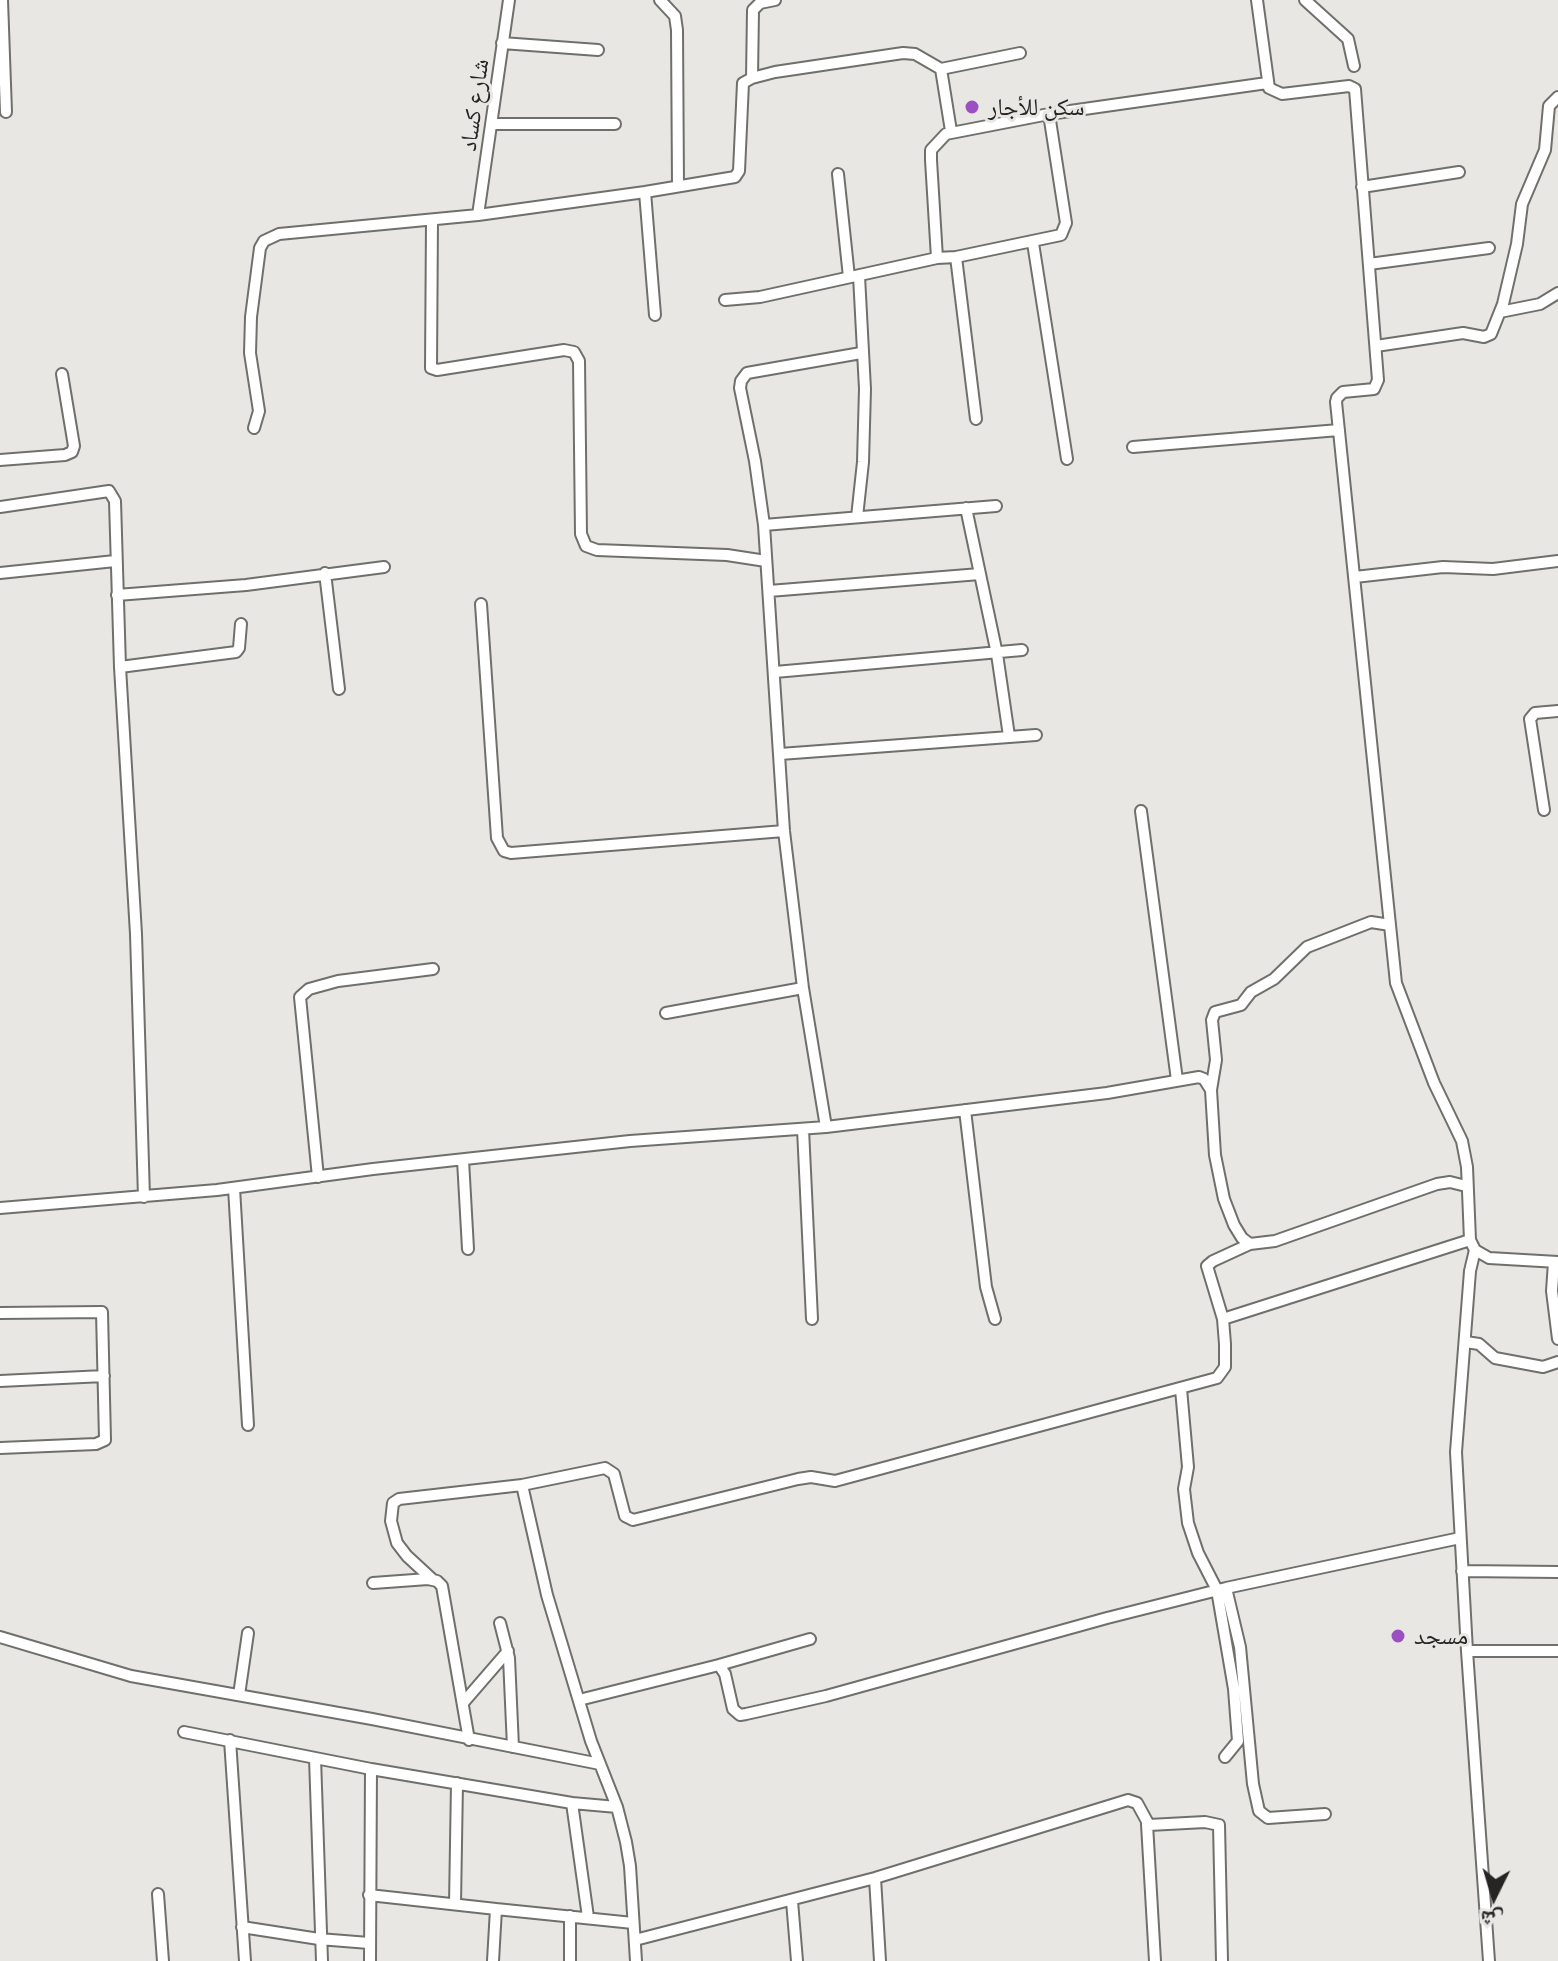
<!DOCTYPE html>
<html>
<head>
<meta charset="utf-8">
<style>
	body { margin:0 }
	#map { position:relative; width:1558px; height:1961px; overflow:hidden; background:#e8e7e3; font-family:"Exo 2","Noto Naskh Arabic",sans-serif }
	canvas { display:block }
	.north { position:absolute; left:1454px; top:1857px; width:80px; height:80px; -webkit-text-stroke:6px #e8e7e3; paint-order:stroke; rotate:185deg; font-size:22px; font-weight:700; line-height:32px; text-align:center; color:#262524 }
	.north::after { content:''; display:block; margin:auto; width:28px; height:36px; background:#262524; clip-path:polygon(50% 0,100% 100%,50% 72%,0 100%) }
</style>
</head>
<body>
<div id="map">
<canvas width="1558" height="1961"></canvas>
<div class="north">ش</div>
</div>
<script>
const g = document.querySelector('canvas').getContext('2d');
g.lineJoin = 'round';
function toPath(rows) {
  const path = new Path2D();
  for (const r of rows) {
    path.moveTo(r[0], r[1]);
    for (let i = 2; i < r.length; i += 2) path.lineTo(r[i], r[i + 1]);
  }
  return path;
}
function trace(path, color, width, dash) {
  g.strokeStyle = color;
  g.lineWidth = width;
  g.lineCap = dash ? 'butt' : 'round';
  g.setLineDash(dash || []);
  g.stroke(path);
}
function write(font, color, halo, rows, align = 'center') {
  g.font = font + ' "Exo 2","Noto Naskh Arabic",sans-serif';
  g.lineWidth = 6;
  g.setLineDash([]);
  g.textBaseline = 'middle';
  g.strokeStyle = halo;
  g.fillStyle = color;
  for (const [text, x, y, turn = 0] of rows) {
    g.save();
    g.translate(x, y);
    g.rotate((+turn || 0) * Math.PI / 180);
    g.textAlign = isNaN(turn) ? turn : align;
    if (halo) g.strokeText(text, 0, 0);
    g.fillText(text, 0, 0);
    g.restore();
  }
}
const minor = toPath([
	[2,0,6,112],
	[660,0,675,16,677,30,678,186],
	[1257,0,1269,88,1282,94,1349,86,1355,89,1378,380,1374,389,1343,392,1337,398,1336,402,1396,983,1434,1083,1462,1141,1467,1167,1470,1240,1475,1250,1489,1258,1558,1262],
	[1305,0,1348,39,1354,66],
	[502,43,598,50],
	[941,69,1020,53],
	[752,78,753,10,760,3,775,0],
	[492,124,615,124],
	[838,174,849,277],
	[1362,187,1459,172],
	[645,192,655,315],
	[478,215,509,0],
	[432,220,431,368,437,370,564,350,574,352,579,361,581,534,586,546,597,550,727,555,766,561],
	[1033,243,1067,459],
	[956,257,976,419],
	[937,258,931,160,931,150,946,134,1049,114,1267,83],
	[1369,264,1489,248],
	[725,300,760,297,937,258,956,257,1061,235,1066,223,1049,114],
	[1500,312,1540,304,1558,293],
	[1376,346,1463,333,1484,337,1491,334,1503,304,1517,244,1522,204,1545,150,1549,106,1558,97],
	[254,428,259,411,250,353,251,317,260,248,264,241,279,234,478,215,645,192,735,177,739,171,743,83,752,78,775,72,903,53,915,54,941,69,951,131],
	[1133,447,1339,430],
	[0,460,65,455,72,452,74,446,62,374],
	[0,507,109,491,115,501,120,667,136,934,144,1197],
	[966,508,997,654,1009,736],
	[857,517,863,462,865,389,859,276],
	[764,525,996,506],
	[0,573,115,561],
	[325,573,339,689],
	[1355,577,1443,567,1493,569,1558,561],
	[769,591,980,574],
	[117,595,246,585,384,567],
	[481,604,497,838,504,851,511,853,784,831],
	[120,667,236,652,239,648,241,624],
	[775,672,1022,650],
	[780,754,1036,735],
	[1544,810,1530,719,1535,713,1558,711],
	[1141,811,1177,1080],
	[666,1013,803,988],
	[1211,1090,1216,1060,1212,1020,1215,1012,1241,1005,1251,992,1274,979,1307,947,1371,922,1390,925],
	[965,1110,986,1287,995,1319],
	[826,1127,803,988,784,831,764,525,755,461,740,388,741,381,747,373,861,353],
	[803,1129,812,1319],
	[463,1160,468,1249],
	[318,1177,300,997,309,989,338,981,433,969],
	[234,1188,248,1425],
	[0,1208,217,1190,373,1169,630,1141,826,1127,1107,1093,1199,1077,1204,1079,1211,1090,1215,1155,1224,1199,1234,1225,1242,1238,1250,1244,1275,1241,1437,1184,1450,1182,1466,1186],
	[1475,1250,1470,1271,1456,1452,1467,1651,1489,1961],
	[1554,1262,1552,1291,1558,1339],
	[0,1313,102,1312,105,1440,96,1444,0,1448],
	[1223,1319,1470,1240],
	[1466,1342,1479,1344,1495,1358,1543,1367,1558,1362],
	[0,1381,104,1376],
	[1181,1389,1188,1467,1184,1489,1188,1523,1198,1553,1217,1590,1234,1689,1238,1741,1225,1757],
	[522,1485,547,1595,591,1741,617,1807,626,1842,630,1866,636,1961],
	[1462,1571,1558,1572],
	[433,1580,407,1556,397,1543,391,1521,393,1503,399,1499,522,1485,605,1468,614,1474,625,1516,633,1520,798,1479,811,1477,835,1481,1217,1378,1225,1367,1225,1344,1223,1319,1207,1266,1213,1261,1250,1244],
	[373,1583,428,1579,437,1581,442,1586,469,1740],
	[1226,1588,1240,1647,1253,1784,1259,1811,1268,1818,1325,1814],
	[500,1623,509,1658,513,1747],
	[0,1637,131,1676,372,1719,600,1764],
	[1467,1651,1558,1651],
	[719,1665,810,1639],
	[239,1695,248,1633],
	[579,1700,719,1665,725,1674,733,1709,740,1715,746,1714,826,1696,1107,1618,1226,1588,1460,1538],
	[463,1703,508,1651],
	[184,1732,371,1769,572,1803,588,1917],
	[230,1740,245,1961],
	[315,1758,322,1961],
	[572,1803,617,1807],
	[1147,1824,1155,1961],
	[875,1878,880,1961],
	[158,1894,163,1961],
	[369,1895,496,1909,493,1961],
	[792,1901,797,1961],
	[455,1904,457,1783],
	[496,1909,633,1923],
	[570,1916,570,1961],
	[242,1927,319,1939,369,1943],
	[635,1940,875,1878,1128,1800,1137,1803,1149,1825,1205,1822,1219,1825,1222,1961],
	[370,1961,371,1769]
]);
trace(minor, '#706f6b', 14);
trace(minor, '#fff', 10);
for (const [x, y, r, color] of [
	[972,107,8,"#9b50c2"],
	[1398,1636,8,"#9b50c2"]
]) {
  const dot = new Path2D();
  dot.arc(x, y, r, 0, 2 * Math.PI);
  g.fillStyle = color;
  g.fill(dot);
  trace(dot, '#e8e7e3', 3);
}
write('24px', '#262524', '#e8e7e3', [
	["شارع كساد",474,105,-82]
]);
write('24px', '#262524', '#e8e7e3', [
	["سكن للأجار",988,107],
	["مسجد",1414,1636]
], 'left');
</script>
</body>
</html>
